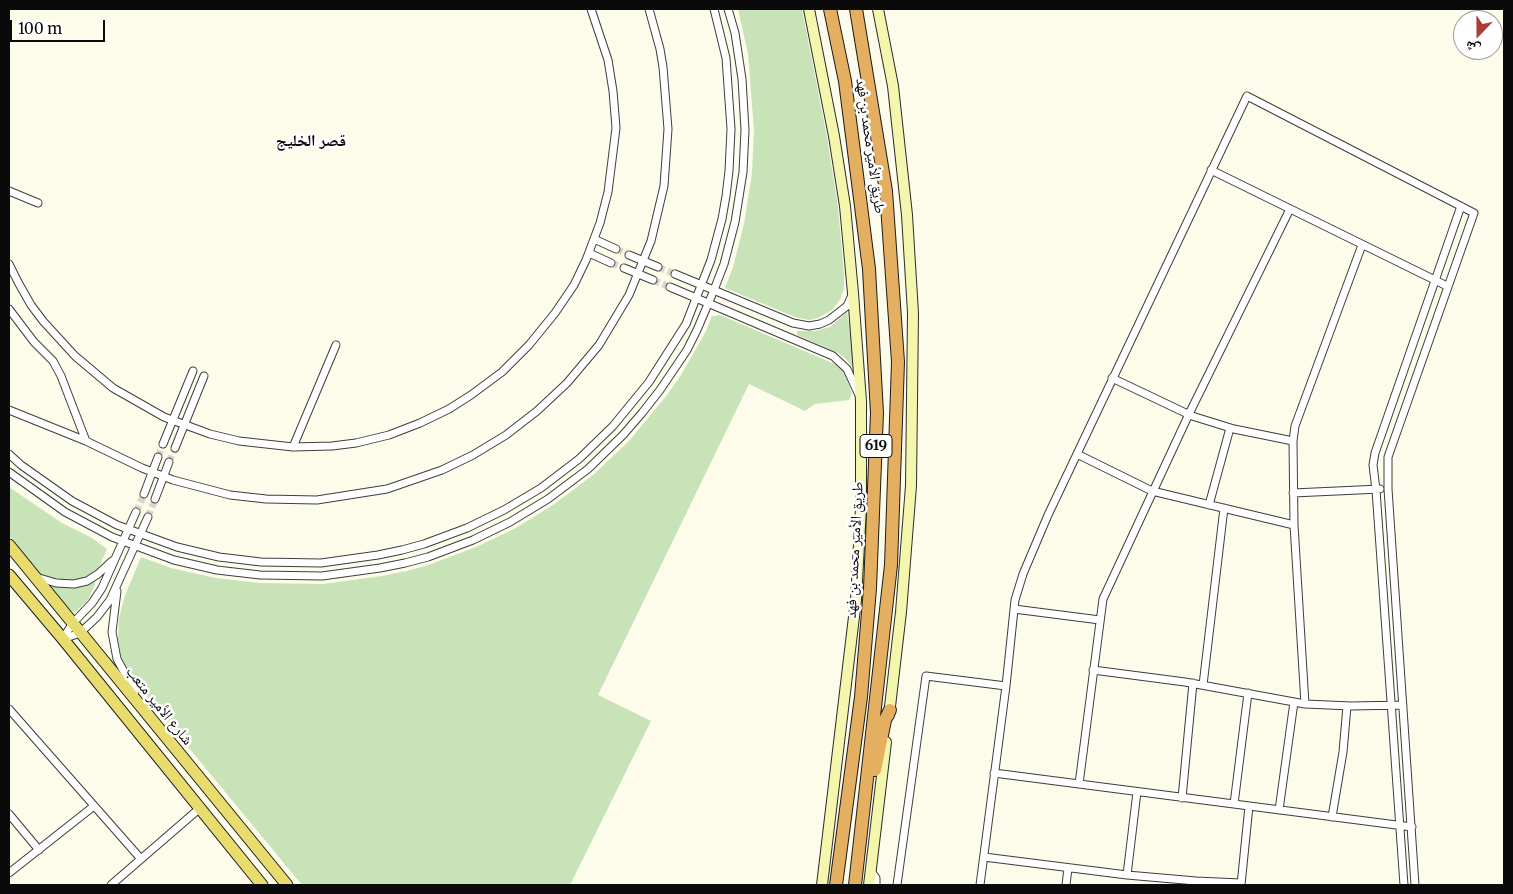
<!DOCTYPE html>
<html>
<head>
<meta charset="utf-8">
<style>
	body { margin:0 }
	#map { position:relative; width:1513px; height:894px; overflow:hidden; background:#fdfcea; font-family:Merriweather,"Noto Naskh Arabic",serif }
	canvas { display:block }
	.frame { position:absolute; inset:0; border:10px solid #0a0a0a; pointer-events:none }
	.north { position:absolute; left:1453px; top:10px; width:50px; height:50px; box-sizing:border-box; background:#fff; border:1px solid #9d9d9d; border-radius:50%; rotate:202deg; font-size:14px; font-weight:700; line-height:20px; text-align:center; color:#0a0a0a }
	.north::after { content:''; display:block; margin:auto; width:18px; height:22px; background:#aa3e33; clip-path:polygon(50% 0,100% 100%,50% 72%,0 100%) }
	.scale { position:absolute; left:10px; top:20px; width:95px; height:22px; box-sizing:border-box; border:2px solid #0a0a0a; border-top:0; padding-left:6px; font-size:15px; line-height:18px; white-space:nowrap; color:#0a0a0a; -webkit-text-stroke:4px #fff; paint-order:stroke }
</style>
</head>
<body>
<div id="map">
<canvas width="1513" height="894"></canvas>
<div class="frame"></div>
<div class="north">ش</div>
<div class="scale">100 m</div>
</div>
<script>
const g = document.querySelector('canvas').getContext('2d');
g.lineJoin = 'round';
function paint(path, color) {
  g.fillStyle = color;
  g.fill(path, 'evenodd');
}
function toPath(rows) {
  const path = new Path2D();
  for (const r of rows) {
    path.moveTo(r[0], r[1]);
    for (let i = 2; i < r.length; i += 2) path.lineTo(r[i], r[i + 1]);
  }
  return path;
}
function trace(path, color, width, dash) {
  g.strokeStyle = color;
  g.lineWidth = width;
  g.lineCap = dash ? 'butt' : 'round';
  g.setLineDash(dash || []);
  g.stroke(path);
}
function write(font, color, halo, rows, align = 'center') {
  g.font = font + ' Merriweather,"Noto Naskh Arabic",serif';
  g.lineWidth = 5;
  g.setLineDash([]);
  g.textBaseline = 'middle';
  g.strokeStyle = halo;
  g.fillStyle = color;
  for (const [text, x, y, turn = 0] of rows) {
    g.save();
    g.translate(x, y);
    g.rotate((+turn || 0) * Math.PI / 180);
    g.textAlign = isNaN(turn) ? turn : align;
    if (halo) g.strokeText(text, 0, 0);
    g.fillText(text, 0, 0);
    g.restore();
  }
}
paint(toPath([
	[738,9,802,9,827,137,838,207,844,274,844,289,840,300,832,310,818,318,809,320,795,317,725,288,733,267,744,224,752,173,754,130,748,54],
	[847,312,851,337,853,368,846,359,838,353,797,335,797,331,815,331,830,327],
	[720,315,837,365,844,371,852,393,849,400,815,404,805,411,749,384,598,695,651,721,570,885,302,885,141,690,129,672,121,656,118,639,119,619,124,598,141,557,171,568,216,578,260,583,323,584,382,576,407,571,431,564,476,547,514,529,553,505,593,475,629,441,667,395,681,375,705,333,712,316],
	[9,487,62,523,92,538,107,549,98,569,95,584,88,600,74,613,56,595,9,535]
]), '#c8e3b8');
trace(toPath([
	[616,249,629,255],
	[611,263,624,268],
	[658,267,675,274],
	[653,280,670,287],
	[158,457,163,444],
	[169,462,175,448],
	[136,512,144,494],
	[148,517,155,499]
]), '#d9d8c8', 7, [7, 3.5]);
const minor = toPath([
	[1211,170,1447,286],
	[9,191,38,203],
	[594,239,616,249],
	[589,253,611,263],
	[629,255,658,267],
	[9,264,18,282,31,305,43,321,75,356,113,388,164,417,210,434,239,441,293,447,332,446,356,443,389,435,420,423,449,409,471,395,502,372,529,345,555,313,574,285,586,260,600,223,608,192,616,128,613,91,608,60,591,9],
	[624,268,653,280],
	[675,274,793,323,809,326,820,324,829,320,847,306,852,295],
	[670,287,833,356,847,369,858,393],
	[9,309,34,342,53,361,61,376,86,441],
	[1112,378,1192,416,1234,429,1293,441],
	[9,410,86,441,142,468,173,480,230,495,266,499,317,500,387,489,442,470,473,455,506,435,537,411,567,383,599,345,629,295,651,241,664,186,668,129,663,67,660,49,649,9],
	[163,444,193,371],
	[293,447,336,345],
	[175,448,204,376],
	[9,454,21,465,72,501,117,525,177,547,219,557,261,562,321,563,378,555,402,550,424,544,467,528,504,510,541,488,579,459,613,426,649,382,686,324,711,260,722,219,726,196,729,171,731,129,726,58,714,9],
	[1077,454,1152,491,1294,525],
	[9,472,65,512,112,537,174,560,217,570,260,575,322,576,380,568,405,563,428,557,473,540,510,522,548,499,588,469,623,435,642,413,660,390,687,350,697,330,714,290,724,264,735,222,743,172,745,130,742,79,735,33,728,9],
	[1293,493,1380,489],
	[144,494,158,457],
	[155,499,169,462],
	[1209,505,1230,428],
	[36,577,56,583,74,584,87,581,98,574,112,561],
	[117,591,112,632,117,659,135,692],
	[1014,609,1100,620],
	[63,638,73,623,92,603,102,588,136,512],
	[63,639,80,633,97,617,110,600,148,517],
	[1093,670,1185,682,1305,704,1351,706,1403,705],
	[1203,685,1224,508],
	[1305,704,1294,525,1293,441,1295,426,1362,245],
	[9,709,141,859],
	[994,773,1412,827],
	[1079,784,1103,599,1189,414,1290,209],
	[1182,798,1193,683],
	[1234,804,1248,693],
	[1279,810,1294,702],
	[9,814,39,850],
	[1332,817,1343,752,1347,706],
	[984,857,1127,875,1196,881,1241,883],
	[871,871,876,878,876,885],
	[9,873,94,806],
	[1127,875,1137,792],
	[111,885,200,808],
	[897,885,926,676,1006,686],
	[980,885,1006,686,1015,600,1023,574,1048,515,1247,96,1474,213,1388,457,1388,489,1415,885],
	[1066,885,1068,868],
	[1241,885,1249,806],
	[1404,885,1376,490,1373,465,1375,453,1461,206]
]);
const secondary = toPath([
	[809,9,834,136,845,206,853,293,861,401,861,507,856,600,822,885],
	[878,9,893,86,907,215,913,313,911,486,901,612,889,715],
	[869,885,886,742]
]);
const primary = toPath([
	[9,545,287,885],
	[9,575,63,639,262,885]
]);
const motorway = toPath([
	[830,9,845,81,869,269,877,413,870,588,861,697,836,885],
	[875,770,885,720,890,710],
	[855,885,891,565,898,362,886,191,856,9]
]);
trace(minor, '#3d3d3d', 9);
trace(secondary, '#2c2c2c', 12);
trace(primary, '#1b1b1b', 13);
trace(motorway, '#1b1b1b', 14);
trace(minor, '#fff', 7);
trace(secondary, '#f3f6ac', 10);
trace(primary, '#e9dc6e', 11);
trace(motorway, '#e4af61', 12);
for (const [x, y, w] of [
	[876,446,32]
]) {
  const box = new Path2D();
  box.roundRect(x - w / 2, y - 11.5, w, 23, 4);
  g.fillStyle = '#fff';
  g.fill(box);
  trace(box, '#0a0a0a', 1);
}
write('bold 14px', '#0a0a0a', null, [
	["619",876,446]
]);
write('15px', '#0a0a0a', '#fff', [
	["طريق الأمير محمد بن فهد",870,146,82],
	["طريق الأمير محمد بن فهد",855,550,-87],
	["شارع الأمير متعب",159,706,51]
]);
write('bold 16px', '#0a0a0a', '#fff', [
	["قصر الخليج",311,141]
]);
</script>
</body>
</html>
